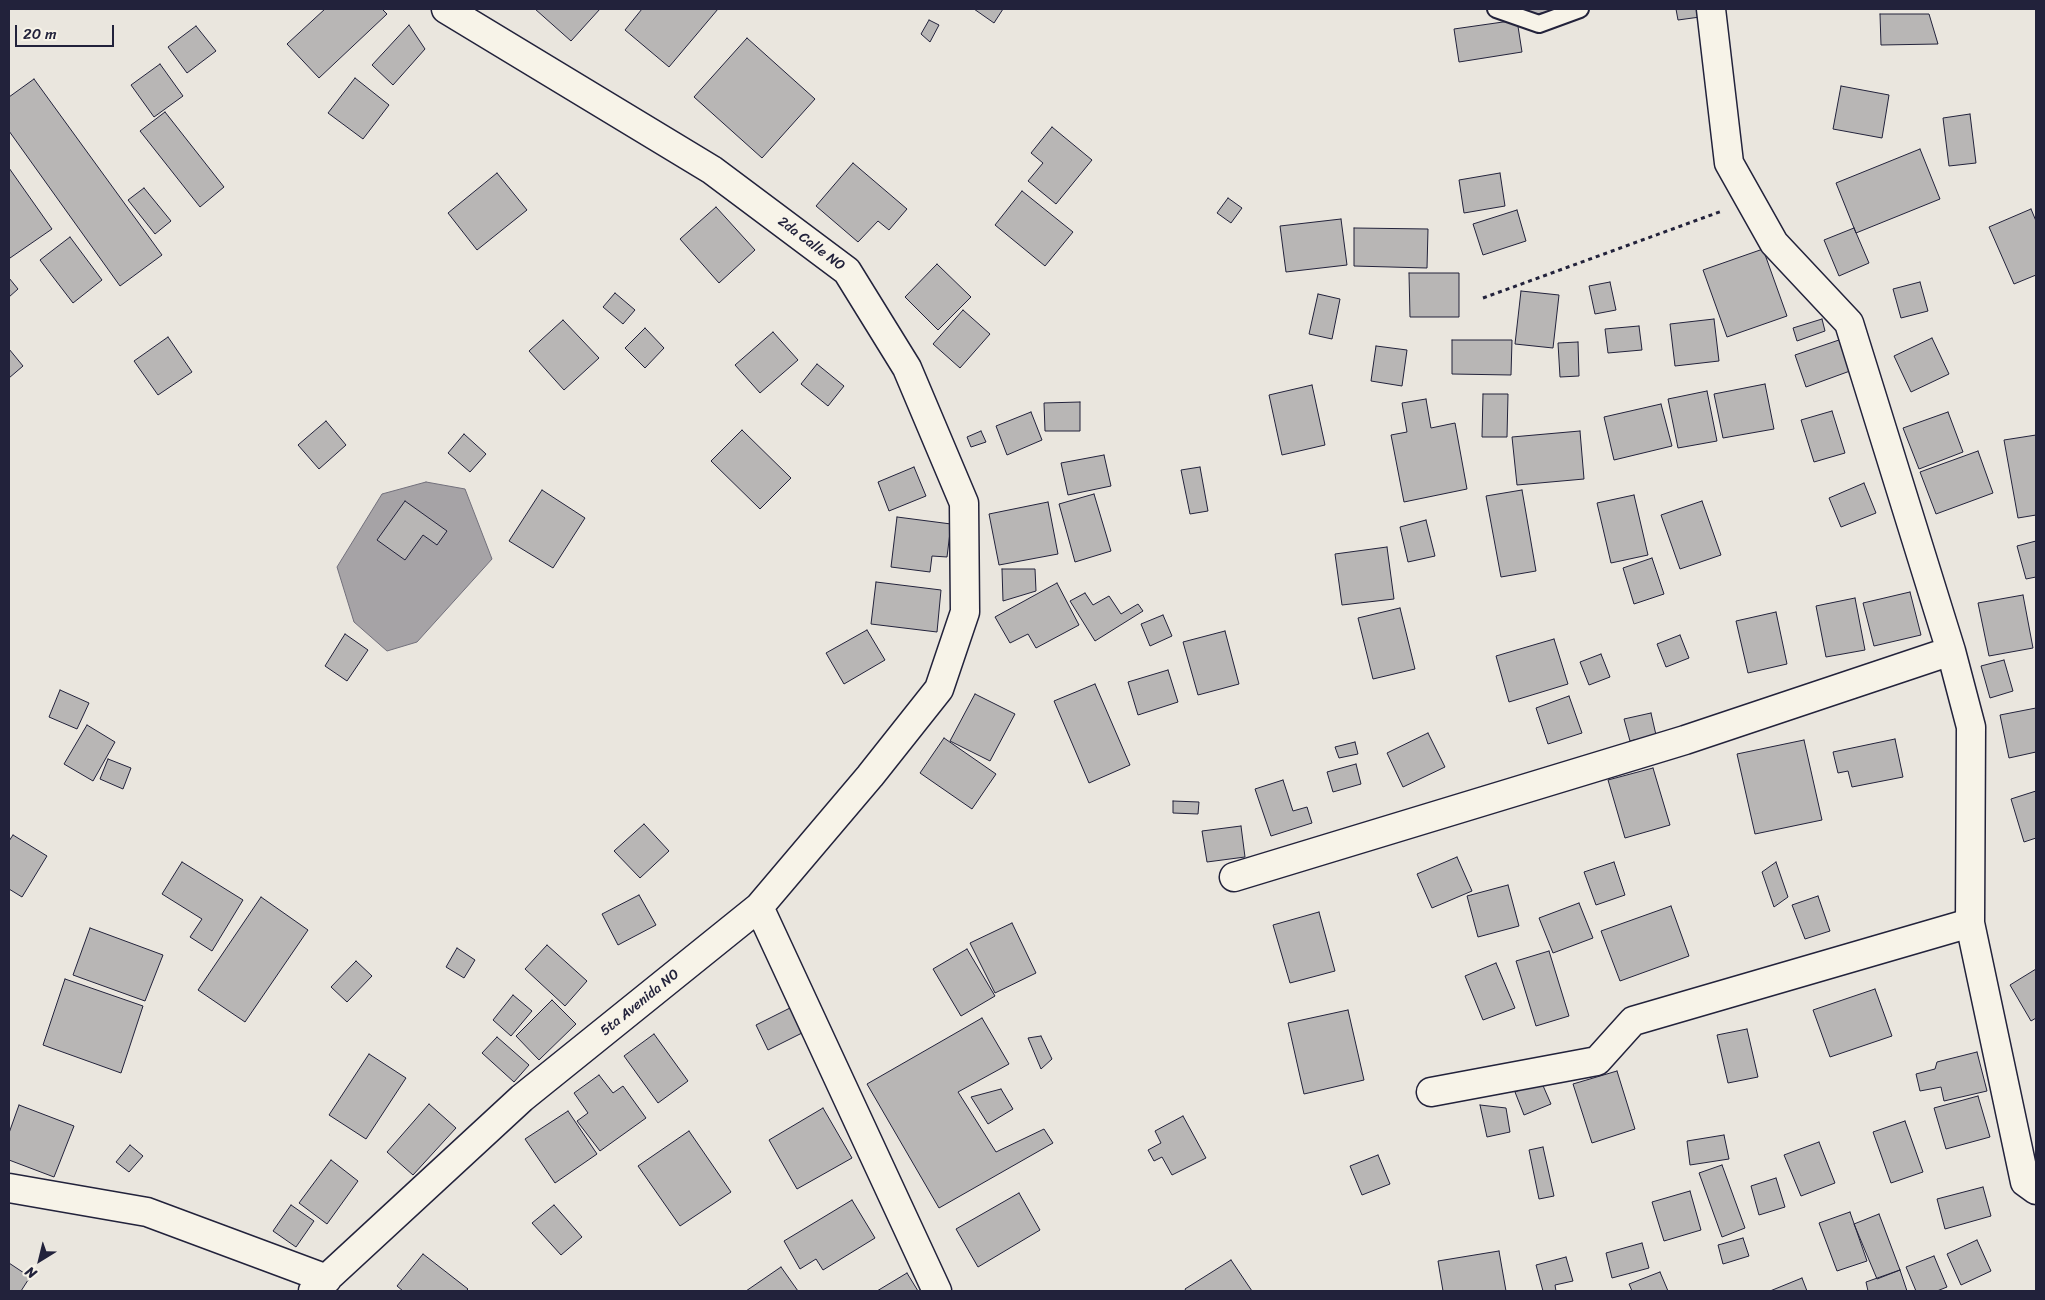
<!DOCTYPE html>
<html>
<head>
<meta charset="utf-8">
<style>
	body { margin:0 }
	#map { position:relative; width:2045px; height:1300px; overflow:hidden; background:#eae6de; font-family:Sriracha,sans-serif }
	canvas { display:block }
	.frame { position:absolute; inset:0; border:10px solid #22223b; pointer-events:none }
	.north { position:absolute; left:15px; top:1235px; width:50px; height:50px; -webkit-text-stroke:4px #f7f3e8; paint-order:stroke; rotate:216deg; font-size:14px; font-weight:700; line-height:20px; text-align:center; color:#22223b }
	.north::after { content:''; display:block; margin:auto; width:18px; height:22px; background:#22223b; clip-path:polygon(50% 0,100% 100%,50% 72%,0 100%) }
	.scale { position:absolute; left:15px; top:25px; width:99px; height:22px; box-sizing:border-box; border:2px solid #22223b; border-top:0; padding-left:6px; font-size:15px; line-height:18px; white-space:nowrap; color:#22223b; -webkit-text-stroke:4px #f7f3e8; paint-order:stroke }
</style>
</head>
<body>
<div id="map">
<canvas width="2045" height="1300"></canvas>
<div class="frame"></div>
<div class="north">N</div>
<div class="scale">20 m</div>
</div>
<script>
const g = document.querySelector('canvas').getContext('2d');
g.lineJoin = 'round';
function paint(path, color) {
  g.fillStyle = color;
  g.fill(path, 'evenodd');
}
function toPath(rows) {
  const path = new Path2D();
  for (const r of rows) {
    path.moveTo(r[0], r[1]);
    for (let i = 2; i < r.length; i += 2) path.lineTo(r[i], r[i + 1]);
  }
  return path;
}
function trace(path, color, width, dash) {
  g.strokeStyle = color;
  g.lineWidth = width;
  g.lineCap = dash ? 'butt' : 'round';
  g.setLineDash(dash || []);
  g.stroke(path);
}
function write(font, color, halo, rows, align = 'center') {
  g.font = font + ' Sriracha,sans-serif';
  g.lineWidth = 5;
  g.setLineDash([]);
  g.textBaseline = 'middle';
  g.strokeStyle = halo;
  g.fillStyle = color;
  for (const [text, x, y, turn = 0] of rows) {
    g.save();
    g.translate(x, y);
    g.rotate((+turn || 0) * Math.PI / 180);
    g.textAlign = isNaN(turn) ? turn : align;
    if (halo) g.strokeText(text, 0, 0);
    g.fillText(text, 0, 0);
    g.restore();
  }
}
const water = toPath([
	[426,482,465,489,492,559,417,642,387,651,354,622,337,567,382,494,426,482]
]);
paint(water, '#a6a3a6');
trace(water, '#716f7b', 1);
const building = toPath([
	[325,9,382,9,387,14,319,78,287,44,325,9],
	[535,9,600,9,571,41,535,9],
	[642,9,718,9,669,67,625,30,642,9],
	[974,9,1003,9,994,23,974,9],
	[1523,9,1566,9,1524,16,1523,9],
	[1676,9,1699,9,1700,17,1678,20,1676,9],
	[1880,14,1929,14,1938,44,1881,45,1880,14],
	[929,20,939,25,930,42,921,34,929,20],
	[1517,20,1522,52,1459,62,1454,29,1517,20],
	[409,25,425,49,393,85,372,65,409,25],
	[196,26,216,51,187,73,168,47,196,26],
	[747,38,815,99,762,158,694,97,747,38],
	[160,64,183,96,154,117,131,85,160,64],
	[355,78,389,105,363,139,328,113,355,78],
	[34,79,162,255,120,286,9,131,9,97,34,79],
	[1841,86,1889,95,1882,138,1833,129,1841,86],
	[165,112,224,187,200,207,140,131,165,112],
	[1970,114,1976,163,1949,166,1943,118,1970,114],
	[1052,127,1092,160,1056,204,1028,181,1043,163,1031,153,1052,127],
	[1920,149,1940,199,1856,233,1836,183,1920,149],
	[853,163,907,209,889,230,878,221,858,242,816,206,853,163],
	[9,168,52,229,10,258,9,256,9,168],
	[497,173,527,210,477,250,448,213,497,173],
	[1500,173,1505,206,1464,213,1459,180,1500,173],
	[144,188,171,221,155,234,128,200,144,188],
	[1022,191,1073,232,1045,266,995,225,1022,191],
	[1228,198,1242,208,1231,223,1217,213,1228,198],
	[716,207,755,250,719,283,680,239,716,207],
	[2031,209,2036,221,2036,275,2014,284,1989,227,2031,209],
	[1517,210,1526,241,1483,255,1473,224,1517,210],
	[1341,219,1347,265,1286,272,1280,226,1341,219],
	[1354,228,1428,229,1427,268,1354,266,1354,228],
	[1854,228,1869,263,1839,276,1824,240,1854,228],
	[70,237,102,280,73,303,40,260,70,237],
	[1763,249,1787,316,1727,337,1703,270,1763,249],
	[937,264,971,297,938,330,905,297,937,264],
	[1409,273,1459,273,1459,317,1410,317,1409,273],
	[9,278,18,289,9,297,9,278],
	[1610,282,1616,310,1595,314,1589,286,1610,282],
	[1920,282,1928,311,1901,318,1893,289,1920,282],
	[1521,291,1559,295,1553,348,1515,344,1521,291],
	[615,293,635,310,623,324,603,307,615,293],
	[1318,294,1340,299,1332,339,1309,334,1318,294],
	[963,310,990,334,960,368,933,344,963,310],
	[1714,319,1719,361,1675,366,1670,324,1714,319],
	[1822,319,1825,331,1797,341,1793,328,1822,319],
	[563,320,599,358,564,390,529,351,563,320],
	[1639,326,1642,350,1608,353,1605,329,1639,326],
	[645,328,664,348,645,368,625,348,645,328],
	[773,332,798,360,760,393,735,365,773,332],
	[168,337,192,372,158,395,134,361,168,337],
	[1932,338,1949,374,1911,392,1894,356,1932,338],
	[1452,340,1512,340,1511,375,1452,374,1452,340],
	[1839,340,1850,371,1806,387,1795,355,1839,340],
	[1578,342,1579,376,1560,377,1558,343,1578,342],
	[1376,346,1407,350,1402,386,1371,381,1376,346],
	[9,349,23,366,9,378,9,349],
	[817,364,844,386,828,406,801,384,817,364],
	[1765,384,1774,429,1723,438,1714,394,1765,384],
	[1312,385,1325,445,1282,455,1269,395,1312,385],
	[1707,391,1717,441,1678,448,1668,399,1707,391],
	[1483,394,1508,394,1507,437,1482,437,1483,394],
	[1426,399,1431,428,1455,423,1467,489,1404,502,1391,435,1407,432,1402,403,1426,399],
	[1080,402,1080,431,1045,431,1044,403,1080,402],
	[1661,404,1672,446,1614,460,1604,417,1661,404],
	[1832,411,1845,453,1814,462,1801,420,1832,411],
	[1031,412,1042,440,1007,455,996,426,1031,412],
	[1948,412,1963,452,1919,469,1903,428,1948,412],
	[326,421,346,445,319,469,298,445,326,421],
	[742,430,791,478,760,509,711,461,742,430],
	[981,431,986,442,971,447,967,437,981,431],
	[1580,431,1584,479,1517,485,1512,437,1580,431],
	[464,434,486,454,470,472,448,453,464,434],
	[2036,435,2036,515,2018,518,2004,440,2036,435],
	[1978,451,1993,493,1936,514,1920,472,1978,451],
	[1104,455,1111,486,1068,495,1061,463,1104,455],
	[914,467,926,496,889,511,878,482,914,467],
	[1200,467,1208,511,1190,514,1181,470,1200,467],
	[1864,483,1876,513,1841,527,1829,498,1864,483],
	[542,490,585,518,553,568,509,541,542,490],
	[1522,490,1536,571,1501,577,1486,496,1522,490],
	[1094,494,1111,551,1075,562,1059,504,1094,494],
	[1634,495,1648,555,1611,563,1597,503,1634,495],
	[405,501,447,531,437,545,423,535,405,560,377,540,405,501],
	[1702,501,1721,555,1680,569,1661,515,1702,501],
	[1048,502,1058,554,999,565,989,514,1048,502],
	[897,517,951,524,947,557,932,556,930,572,891,567,897,517],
	[1426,520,1435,556,1408,562,1400,527,1426,520],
	[2036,541,2036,577,2026,579,2017,546,2036,541],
	[1387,547,1394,599,1342,605,1335,554,1387,547],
	[1652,558,1664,594,1634,604,1623,568,1652,558],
	[1002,569,1035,569,1036,591,1003,601,1002,569],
	[876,582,941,590,937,632,871,624,876,582],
	[1057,583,1079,625,1036,648,1028,634,1010,643,995,617,1057,583],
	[1910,592,1921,635,1874,646,1863,603,1910,592],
	[1085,593,1093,605,1109,596,1121,614,1138,604,1143,611,1095,641,1070,601,1085,593],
	[2023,595,2033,648,1989,656,1978,603,2023,595],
	[1855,598,1865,650,1826,657,1816,606,1855,598],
	[1400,608,1415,669,1373,679,1358,618,1400,608],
	[1776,612,1787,664,1748,673,1736,621,1776,612],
	[1163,615,1172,636,1150,646,1141,624,1163,615],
	[867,630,885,660,844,684,826,653,867,630],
	[1225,631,1239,684,1198,695,1183,642,1225,631],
	[345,634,368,650,347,681,325,666,345,634],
	[1680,635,1689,658,1666,667,1657,644,1680,635],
	[1554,639,1568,684,1509,702,1496,656,1554,639],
	[1601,654,1610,677,1589,685,1580,662,1601,654],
	[2004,660,2013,691,1990,698,1981,666,2004,660],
	[1168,670,1178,702,1138,715,1128,682,1168,670],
	[1095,684,1130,765,1089,783,1054,701,1095,684],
	[60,690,89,703,77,729,49,717,60,690],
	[975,694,1015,714,990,761,950,741,975,694],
	[1569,696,1582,733,1548,744,1536,708,1569,696],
	[2036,708,2036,752,2009,758,2000,715,2036,708],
	[1651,713,1656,735,1630,741,1624,719,1651,713],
	[87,725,115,742,93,781,64,764,87,725],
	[1428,733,1445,767,1403,787,1387,753,1428,733],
	[944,738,996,774,972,809,920,773,944,738],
	[1895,739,1903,777,1852,787,1848,771,1838,773,1833,752,1895,739],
	[1804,740,1822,820,1755,834,1737,754,1804,740],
	[1355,742,1358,754,1339,758,1335,747,1355,742],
	[108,759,131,768,123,789,100,779,108,759],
	[1356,764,1361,784,1333,792,1327,772,1356,764],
	[1653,768,1670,825,1625,838,1608,780,1653,768],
	[1283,780,1293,811,1307,807,1312,823,1271,836,1255,789,1283,780],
	[2036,791,2036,838,2024,842,2011,799,2036,791],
	[1173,801,1199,802,1198,814,1173,813,1173,801],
	[644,824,669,851,640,878,614,851,644,824],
	[1241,826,1245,857,1207,862,1202,831,1241,826],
	[13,835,47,856,22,897,9,889,9,841,13,835],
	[1457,857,1472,891,1432,908,1417,874,1457,857],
	[182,862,243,900,212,951,190,937,202,919,162,894,182,862],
	[1614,862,1625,895,1596,905,1584,872,1614,862],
	[1776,862,1788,897,1774,907,1762,872,1776,862],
	[1508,885,1519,926,1478,937,1467,896,1508,885],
	[639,895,656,925,618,945,602,914,639,895],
	[1818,896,1830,931,1805,939,1792,905,1818,896],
	[261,897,308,930,245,1022,198,990,261,897],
	[1579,903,1593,938,1553,953,1539,918,1579,903],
	[1671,906,1689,956,1620,981,1601,931,1671,906],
	[1319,912,1335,971,1290,983,1273,925,1319,912],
	[1012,923,1036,973,995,993,970,943,1012,923],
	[90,928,163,955,145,1001,73,975,90,928],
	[547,945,587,981,565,1006,525,969,547,945],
	[457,948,475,960,464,978,446,967,457,948],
	[967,949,995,996,961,1016,933,969,967,949],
	[1549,951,1569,1016,1536,1026,1516,961,1549,951],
	[356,961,372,976,347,1002,331,987,356,961],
	[1496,963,1515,1008,1483,1020,1465,976,1496,963],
	[2036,969,2036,1018,2031,1021,2010,985,2036,969],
	[65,979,143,1006,121,1073,43,1045,65,979],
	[1875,989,1892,1036,1830,1057,1813,1010,1875,989],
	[513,995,532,1011,511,1036,493,1020,513,995],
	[552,1000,576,1024,539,1060,516,1036,552,1000],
	[794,1006,806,1031,768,1050,756,1025,794,1006],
	[1348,1010,1364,1080,1304,1094,1288,1023,1348,1010],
	[982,1018,1009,1064,958,1092,996,1152,1044,1129,1053,1143,939,1208,867,1084,982,1018],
	[1747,1029,1758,1077,1728,1083,1717,1035,1747,1029],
	[654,1034,688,1081,658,1103,624,1056,654,1034],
	[1041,1036,1052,1059,1041,1069,1028,1038,1041,1036],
	[497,1037,529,1065,514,1082,482,1053,497,1037],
	[1977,1052,1987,1091,1944,1101,1941,1087,1920,1091,1916,1074,1935,1069,1937,1062,1977,1052],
	[369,1054,406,1078,366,1139,329,1115,369,1054],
	[1617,1071,1635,1129,1592,1143,1573,1084,1617,1071],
	[599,1075,613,1093,623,1086,646,1118,600,1151,577,1121,588,1113,574,1093,599,1075],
	[1541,1081,1551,1104,1524,1115,1515,1092,1541,1081],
	[1001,1089,1013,1109,988,1124,971,1097,1001,1089],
	[1978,1096,1990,1137,1946,1149,1934,1108,1978,1096],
	[429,1104,456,1128,413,1175,387,1152,429,1104],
	[19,1105,74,1126,54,1177,9,1160,9,1133,19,1105],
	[1480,1105,1506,1108,1510,1132,1487,1137,1480,1105],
	[823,1108,852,1158,797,1189,769,1140,823,1108],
	[568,1111,597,1154,555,1183,525,1139,568,1111],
	[1183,1116,1206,1158,1172,1175,1162,1157,1154,1161,1148,1150,1161,1143,1155,1131,1183,1116],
	[1905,1121,1923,1172,1891,1183,1873,1132,1905,1121],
	[689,1131,731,1192,680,1226,638,1166,689,1131],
	[1724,1135,1729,1159,1690,1165,1687,1141,1724,1135],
	[1819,1142,1835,1183,1801,1196,1784,1155,1819,1142],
	[130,1145,143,1156,129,1172,116,1162,130,1145],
	[1543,1147,1554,1196,1539,1199,1529,1150,1543,1147],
	[1378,1155,1390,1184,1362,1195,1350,1166,1378,1155],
	[331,1160,358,1181,327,1224,299,1203,331,1160],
	[1722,1165,1745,1228,1722,1237,1699,1173,1722,1165],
	[1776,1178,1785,1207,1759,1215,1751,1186,1776,1178],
	[1983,1187,1991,1216,1945,1229,1937,1199,1983,1187],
	[1690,1191,1701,1230,1664,1241,1652,1202,1690,1191],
	[1019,1193,1040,1230,978,1267,956,1229,1019,1193],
	[852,1200,875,1238,823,1270,816,1259,800,1269,784,1241,852,1200],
	[291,1205,314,1221,296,1247,273,1231,291,1205],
	[554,1205,582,1237,561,1255,532,1223,554,1205],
	[1850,1212,1867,1261,1837,1271,1819,1223,1850,1212],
	[1879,1214,1900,1270,1877,1279,1854,1224,1879,1214],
	[1743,1238,1749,1256,1723,1264,1718,1245,1743,1238],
	[1977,1240,1991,1271,1961,1285,1947,1254,1977,1240],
	[1642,1243,1649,1268,1612,1278,1606,1253,1642,1243],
	[1499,1251,1506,1291,1443,1291,1438,1261,1499,1251],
	[423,1254,468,1289,466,1291,403,1291,397,1286,423,1254],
	[1934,1256,1947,1287,1937,1291,1916,1291,1906,1267,1934,1256],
	[1566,1257,1573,1281,1555,1285,1556,1291,1543,1291,1536,1265,1566,1257],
	[1231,1260,1252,1291,1186,1291,1185,1289,1231,1260],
	[9,1263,30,1277,21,1291,9,1291,9,1263],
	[781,1267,798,1291,746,1291,781,1267],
	[1900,1270,1907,1291,1868,1291,1866,1282,1900,1270],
	[1660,1272,1668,1291,1632,1291,1629,1284,1660,1272],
	[907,1273,918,1291,877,1291,907,1273],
	[1802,1278,1807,1291,1770,1291,1802,1278]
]);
paint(building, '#b8b6b5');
trace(building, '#22223b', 1);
const lane = toPath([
	[1496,9,1539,24,1580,9]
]);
const street = toPath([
	[1711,9,1729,163,1774,243,1849,323,1951,651,1971,727,1970,923,2025,1182,2036,1190],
	[1234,877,1685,740,1951,651],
	[759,907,937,1291],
	[1431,1092,1597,1061,1633,1021,1970,923],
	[9,1188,147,1212,327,1279],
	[313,1291,522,1098,759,907,870,776,939,689,965,612,964,503,907,368,847,271,712,170,446,9]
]);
trace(lane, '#22223b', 20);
trace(street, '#22223b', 31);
trace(toPath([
	[1483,298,1722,211]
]), '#22223b', 3, [4, 4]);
trace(lane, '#f7f3e8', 16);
trace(street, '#f7f3e8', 28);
write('14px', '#22223b', '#f7f3e8', [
	["2da Calle NO",811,244,37],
	["5ta Avenida NO",640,1003,-39]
]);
</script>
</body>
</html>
